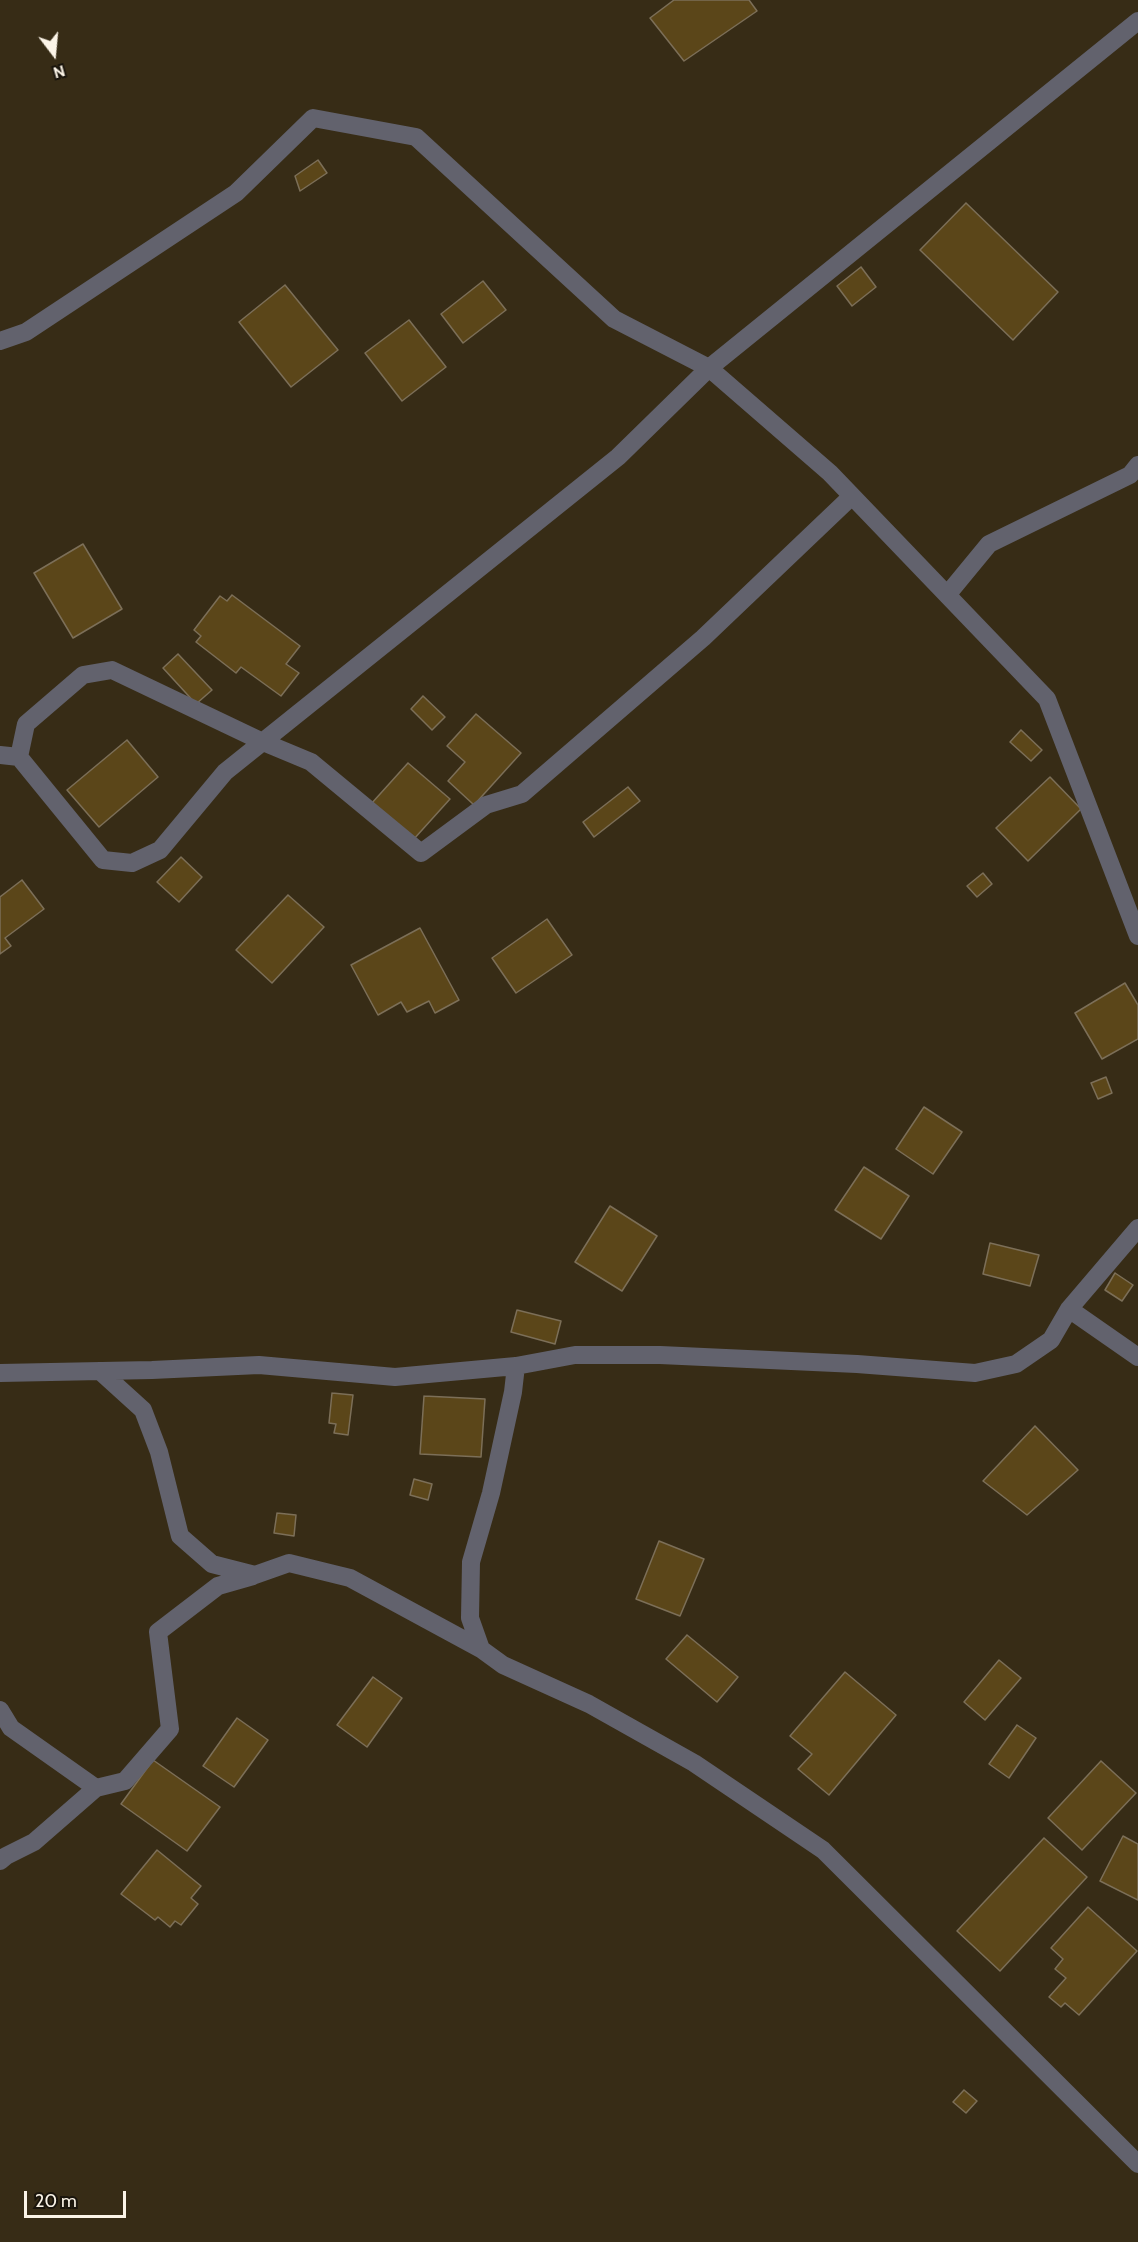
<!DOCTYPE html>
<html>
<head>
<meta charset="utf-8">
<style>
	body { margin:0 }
	#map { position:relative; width:1138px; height:2242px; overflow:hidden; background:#372c16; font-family:Cabin,sans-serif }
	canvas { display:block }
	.north { position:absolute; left:24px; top:24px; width:60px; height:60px; -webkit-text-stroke:4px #1a150c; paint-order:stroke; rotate:164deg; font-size:16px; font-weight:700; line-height:24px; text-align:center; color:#fbf4e7 }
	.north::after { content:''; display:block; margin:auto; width:21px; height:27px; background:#fbf4e7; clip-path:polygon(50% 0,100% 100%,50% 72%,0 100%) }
	.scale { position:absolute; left:24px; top:2191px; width:102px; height:27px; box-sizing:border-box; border:3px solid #fbf4e7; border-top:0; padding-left:8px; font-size:18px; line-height:21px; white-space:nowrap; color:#fbf4e7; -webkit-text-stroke:4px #1a150c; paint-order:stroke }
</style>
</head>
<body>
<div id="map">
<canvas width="1138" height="2242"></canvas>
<div class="north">N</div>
<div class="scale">20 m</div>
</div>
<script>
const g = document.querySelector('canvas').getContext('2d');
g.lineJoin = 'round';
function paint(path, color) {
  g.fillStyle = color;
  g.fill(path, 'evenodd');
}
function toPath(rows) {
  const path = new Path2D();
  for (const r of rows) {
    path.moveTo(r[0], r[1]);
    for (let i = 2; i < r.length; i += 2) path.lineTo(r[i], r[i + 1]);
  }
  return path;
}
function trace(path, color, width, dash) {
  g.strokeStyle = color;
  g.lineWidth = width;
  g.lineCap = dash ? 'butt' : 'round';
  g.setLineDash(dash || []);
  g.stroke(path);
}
const building = toPath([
	[674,0,749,0,757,11,684,61,650,18,674,0],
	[318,160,327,173,300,191,295,176,318,160],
	[966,203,1058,292,1013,340,920,250,966,203],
	[861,267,876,287,852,306,837,286,861,267],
	[483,281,506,310,463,343,441,314,483,281],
	[285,285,338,350,291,387,239,322,285,285],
	[409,320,446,367,402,401,365,353,409,320],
	[83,544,122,609,73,638,34,573,83,544],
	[232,595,300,646,286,664,299,673,281,696,241,667,236,673,196,642,201,636,194,630,220,596,227,601,232,595],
	[178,654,212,690,196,704,163,668,178,654],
	[423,696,445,717,432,730,411,709,423,696],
	[476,714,521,753,474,805,448,781,465,762,447,746,476,714],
	[1021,730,1042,750,1031,761,1010,742,1021,730],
	[127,740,158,777,99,827,67,790,127,740],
	[408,763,450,799,413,840,371,804,408,763],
	[1050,777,1081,809,1028,861,996,828,1050,777],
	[628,787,640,801,594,837,583,822,628,787],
	[181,857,202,877,179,902,157,882,181,857],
	[983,873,992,884,977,897,967,886,983,873],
	[22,880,44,909,5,938,11,946,0,954,0,897,22,880],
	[288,895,324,927,272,983,236,950,288,895],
	[547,919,572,955,516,993,492,958,547,919],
	[420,928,459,1000,435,1013,429,1001,407,1012,401,1002,378,1015,351,965,420,928],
	[1125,983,1138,1005,1138,1039,1102,1059,1075,1013,1125,983],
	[1106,1077,1112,1093,1098,1099,1091,1083,1106,1077],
	[924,1107,962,1132,933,1174,896,1149,924,1107],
	[864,1167,909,1196,881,1239,835,1210,864,1167],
	[610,1206,657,1236,622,1291,575,1262,610,1206],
	[990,1243,1039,1255,1030,1286,983,1274,990,1243],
	[1115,1273,1133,1285,1122,1301,1105,1290,1115,1273],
	[517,1310,561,1321,555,1344,511,1332,517,1310],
	[332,1393,353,1395,348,1435,334,1433,336,1424,329,1423,332,1393],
	[424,1396,485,1399,481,1457,420,1454,424,1396],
	[1035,1426,1078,1470,1027,1515,983,1481,1035,1426],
	[414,1479,432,1484,428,1500,410,1495,414,1479],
	[277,1513,296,1515,294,1536,274,1533,277,1513],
	[659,1541,704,1559,680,1616,636,1599,659,1541],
	[687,1635,738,1677,717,1702,666,1659,687,1635],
	[999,1660,1021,1678,985,1720,964,1702,999,1660],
	[845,1672,896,1715,829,1795,798,1769,812,1754,790,1736,845,1672],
	[373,1677,402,1698,367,1747,337,1725,373,1677],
	[237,1718,268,1740,234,1787,203,1766,237,1718],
	[1017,1725,1036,1738,1009,1778,989,1764,1017,1725],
	[153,1760,220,1807,187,1851,121,1804,153,1760],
	[1101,1761,1136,1793,1082,1850,1048,1818,1101,1761],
	[1123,1836,1138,1844,1138,1900,1100,1881,1123,1836],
	[1044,1838,1087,1877,1000,1971,957,1931,1044,1838],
	[157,1850,201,1886,191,1898,198,1904,181,1925,175,1921,170,1927,158,1917,155,1920,121,1894,157,1850],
	[1088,1907,1137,1951,1079,2015,1065,2003,1061,2007,1049,1997,1066,1978,1055,1969,1063,1959,1051,1948,1088,1907],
	[964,2090,977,2101,966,2113,953,2102,964,2090]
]);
paint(building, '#5b4619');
trace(building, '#7c6f58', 1.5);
trace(toPath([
	[0,341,26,332,236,193,313,118,416,137,614,319,709,368,830,473,1047,699,1138,936],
	[947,595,989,544,1130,475,1138,465],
	[0,755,19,757,103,860,132,863,160,850,225,772,618,457,709,368,1138,21],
	[19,757,26,724,83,675,112,670,263,742,311,762,421,853,486,805,522,794,703,638,852,496],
	[1069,1309,1138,1357],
	[516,1366,513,1392,491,1493,471,1562,470,1618,481,1649,503,1665,589,1704,694,1763,823,1850,1138,2164],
	[100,1371,143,1410,159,1452,180,1536,212,1564,255,1575,289,1563,350,1578,481,1649],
	[0,1373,152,1370,259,1365,395,1377,516,1366,575,1355,660,1355,857,1364,975,1373,1016,1364,1051,1340,1069,1309,1138,1228],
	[0,1710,11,1728,96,1788,125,1781,170,1729,158,1632,218,1586,253,1576],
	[0,1861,6,1856,34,1842,96,1788]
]), '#62626d', 18);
</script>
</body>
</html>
